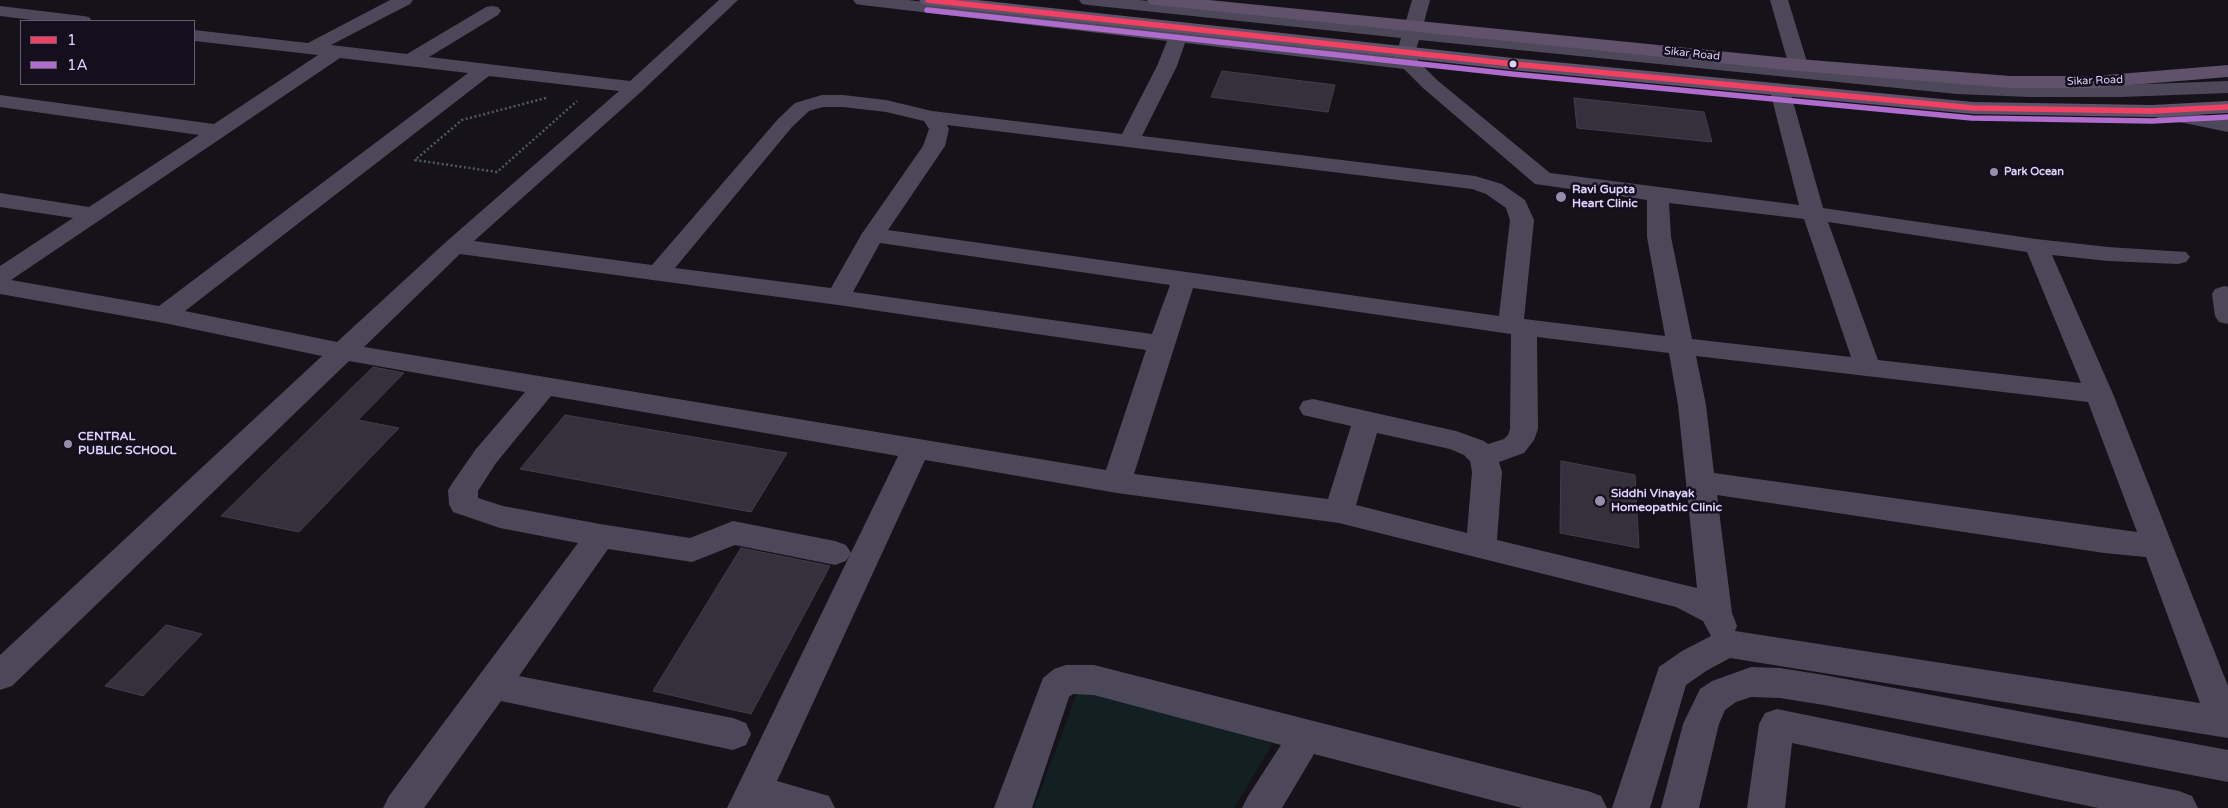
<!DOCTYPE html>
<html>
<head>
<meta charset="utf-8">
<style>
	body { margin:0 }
	#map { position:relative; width:2228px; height:808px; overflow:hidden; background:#15121a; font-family:"Varela Round",sans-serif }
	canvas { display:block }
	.legend { position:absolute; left:20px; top:20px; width:175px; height:65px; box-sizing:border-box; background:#140e1d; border:1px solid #655c75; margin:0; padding:6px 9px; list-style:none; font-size:15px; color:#ded0f9 }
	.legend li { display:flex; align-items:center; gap:10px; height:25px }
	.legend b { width:25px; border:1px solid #655c75 }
</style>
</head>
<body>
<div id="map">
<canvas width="2228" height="808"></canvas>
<ul class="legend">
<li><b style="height:6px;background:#f24062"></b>1</li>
<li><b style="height:6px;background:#b06ccc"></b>1A</li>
</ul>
</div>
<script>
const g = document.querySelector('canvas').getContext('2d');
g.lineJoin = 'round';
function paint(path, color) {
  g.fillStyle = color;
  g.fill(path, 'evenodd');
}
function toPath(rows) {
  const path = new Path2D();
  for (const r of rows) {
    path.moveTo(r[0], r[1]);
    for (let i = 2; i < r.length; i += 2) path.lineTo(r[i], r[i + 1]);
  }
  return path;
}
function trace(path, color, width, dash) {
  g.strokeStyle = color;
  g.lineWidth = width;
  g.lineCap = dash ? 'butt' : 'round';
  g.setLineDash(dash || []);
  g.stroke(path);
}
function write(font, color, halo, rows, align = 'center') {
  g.font = font + ' "Varela Round",sans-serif';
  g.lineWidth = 5;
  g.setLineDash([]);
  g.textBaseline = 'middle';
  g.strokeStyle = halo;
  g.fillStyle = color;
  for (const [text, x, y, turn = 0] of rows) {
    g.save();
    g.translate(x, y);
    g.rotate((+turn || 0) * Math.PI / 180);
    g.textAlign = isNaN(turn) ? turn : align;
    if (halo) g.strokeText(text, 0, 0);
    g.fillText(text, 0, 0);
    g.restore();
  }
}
paint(toPath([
	[1081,683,1272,744,1234,808,1034,808]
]), '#122024');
const building = toPath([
	[1222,71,1335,85,1328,112,1211,97,1222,71],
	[1574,98,1704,112,1712,142,1577,128,1574,98],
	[373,367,404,373,358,420,399,428,299,532,221,516,373,367],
	[565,415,787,453,751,512,520,469,565,415],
	[1561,461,1635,475,1639,548,1560,533,1561,461],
	[741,548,830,566,751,714,653,691,741,548],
	[166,625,202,634,143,696,105,686,166,625]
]);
paint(building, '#34303c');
trace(building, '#433c4d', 1);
trace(toPath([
	[546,98,462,120,415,160,497,172,577,101]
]), '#505865', 2.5, [2, 2.5]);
paint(toPath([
	[390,0,413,0,410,4,331,45,407,54,486,7,492,6,498,7,501,11,498,15,429,57,630,81,719,0,738,0,642,91,474,241,652,265,778,119,795,103,822,95,843,95,886,100,932,111,1122,134,1157,66,1167,41,862,5,856,4,853,0,908,0,1171,31,1175,24,1181,22,1187,24,1190,28,1189,33,1398,57,1397,52,1401,38,1088,5,1082,4,1079,0,1139,0,1404,28,1412,0,1430,0,1422,30,1789,66,1770,0,1788,0,1808,65,1806,68,1957,82,2029,85,2121,85,2228,81,2228,93,2121,97,2029,97,1957,94,1419,40,1415,52,1419,62,1437,80,1550,173,1799,205,1770,91,1773,87,1780,85,1787,87,1790,91,1823,208,2036,239,2108,247,2186,252,2190,257,2186,262,2178,264,2108,261,2052,255,2113,394,2228,686,2228,738,1730,658,1706,671,1686,685,1650,808,1612,808,1659,667,1682,651,1711,636,1703,621,1676,607,1339,523,1117,493,925,460,777,781,829,796,835,808,727,808,898,456,551,396,496,463,478,491,478,498,503,506,600,524,690,538,733,521,835,541,846,545,851,553,846,561,835,565,735,545,692,562,608,549,519,676,733,718,746,723,751,734,746,745,733,750,501,701,424,808,383,808,389,796,578,543,500,528,453,512,449,504,448,490,453,482,476,449,525,392,349,361,12,686,0,690,0,655,322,356,164,323,0,294,0,266,73,218,0,207,0,193,89,207,199,135,0,107,0,95,214,124,318,55,194,41,194,30,308,43,390,0],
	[1185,43,1404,69,1423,88,1535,184,1647,200,1647,237,1665,336,1524,319,1534,220,1525,200,1502,184,1475,176,1142,136,1177,66,1185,43],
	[340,58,468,73,159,306,11,280,340,58],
	[489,76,619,91,447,241,337,342,185,311,489,76],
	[823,107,843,107,886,112,924,121,929,129,923,146,861,235,831,288,675,268,792,127,809,111,823,107],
	[947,125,1472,189,1486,194,1506,208,1510,220,1499,316,888,230,945,146,949,129,947,125],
	[1669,203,1804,219,1851,357,1692,339,1671,237,1669,203],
	[1828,222,2027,252,2081,383,1878,360,1828,222],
	[880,243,1170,285,1152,334,853,292,880,243],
	[460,254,838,305,1146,350,1106,470,364,347,460,254],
	[1193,288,1511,334,1510,429,1508,435,1504,439,1488,444,1484,441,1456,431,1313,399,1303,401,1299,408,1303,415,1351,426,1328,499,1134,474,1193,288],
	[1537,337,1669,353,1678,405,1697,588,1497,540,1502,472,1499,462,1524,453,1534,440,1538,429,1537,337],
	[1696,356,2088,402,2137,532,1714,473,1706,405,1696,356],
	[1377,433,1450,449,1464,455,1470,461,1472,472,1467,533,1356,505,1377,433],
	[1717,495,2104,553,2146,557,2200,703,1735,631,1737,626,1732,613,1717,495],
	[0,6,83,16,89,17,92,21,40,21,0,16,0,6],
	[2152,105,2228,120,2228,132,2145,115,2142,111,2145,107,2152,105],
	[2224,286,2228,287,2228,324,2219,322,2215,316,2212,294,2215,289,2224,286],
	[1066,665,1094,665,1588,791,1601,796,1607,808,1522,808,1314,754,1282,808,1242,808,1248,796,1281,745,1094,695,1073,694,1069,697,1032,808,994,808,1043,678,1054,669,1066,665],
	[1751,667,1780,668,1824,675,2228,750,2228,782,1824,705,1780,698,1751,697,1736,702,1725,710,1719,724,1699,808,1661,808,1683,724,1700,689,1712,681,1751,667],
	[1777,709,2179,791,2192,796,2198,808,2098,808,1792,743,1785,808,1747,808,1759,724,1765,713,1777,709]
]), '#4c4859');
paint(toPath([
	[919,0,977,0,1513,58,1973,102,2152,105,2228,101,2228,113,2152,117,1973,114,1513,70,928,5,922,4,919,0],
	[1147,0,1209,0,1798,59,2010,76,2094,76,2228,65,2228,77,2094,88,2010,88,1798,71,1156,5,1150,4,1147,0]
]), '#60526a');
trace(toPath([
	[928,0,1513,64,1973,108,2152,111,2228,107]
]), '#f24062', 5.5);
trace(toPath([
	[927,10,1512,74,1972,118,2152,121,2228,117]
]), '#b06ccc', 5.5);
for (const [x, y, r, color] of [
	[1513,64,4.5,"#ded0f9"],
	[1994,172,5,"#988eab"],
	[1561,197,6,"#988eab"],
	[68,444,5,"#988eab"],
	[1600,501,6,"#988eab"]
]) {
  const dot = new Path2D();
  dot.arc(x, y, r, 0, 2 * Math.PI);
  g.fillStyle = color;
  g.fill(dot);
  trace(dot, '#140e1d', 2);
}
write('11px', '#ded0f9', '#140e1d', [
	["Sikar Road",1692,54,6],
	["Sikar Road",2095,81,-2]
]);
write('bold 11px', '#ded0f9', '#140e1d', [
	["Park Ocean",2004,172]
], 'left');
write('bold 12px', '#ded0f9', '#140e1d', [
	["Ravi Gupta",1572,190],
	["Heart Clinic",1572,204],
	["CENTRAL",78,437],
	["PUBLIC SCHOOL",78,451],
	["Siddhi Vinayak",1611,494],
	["Homeopathic Clinic",1611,508]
], 'left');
</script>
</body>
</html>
